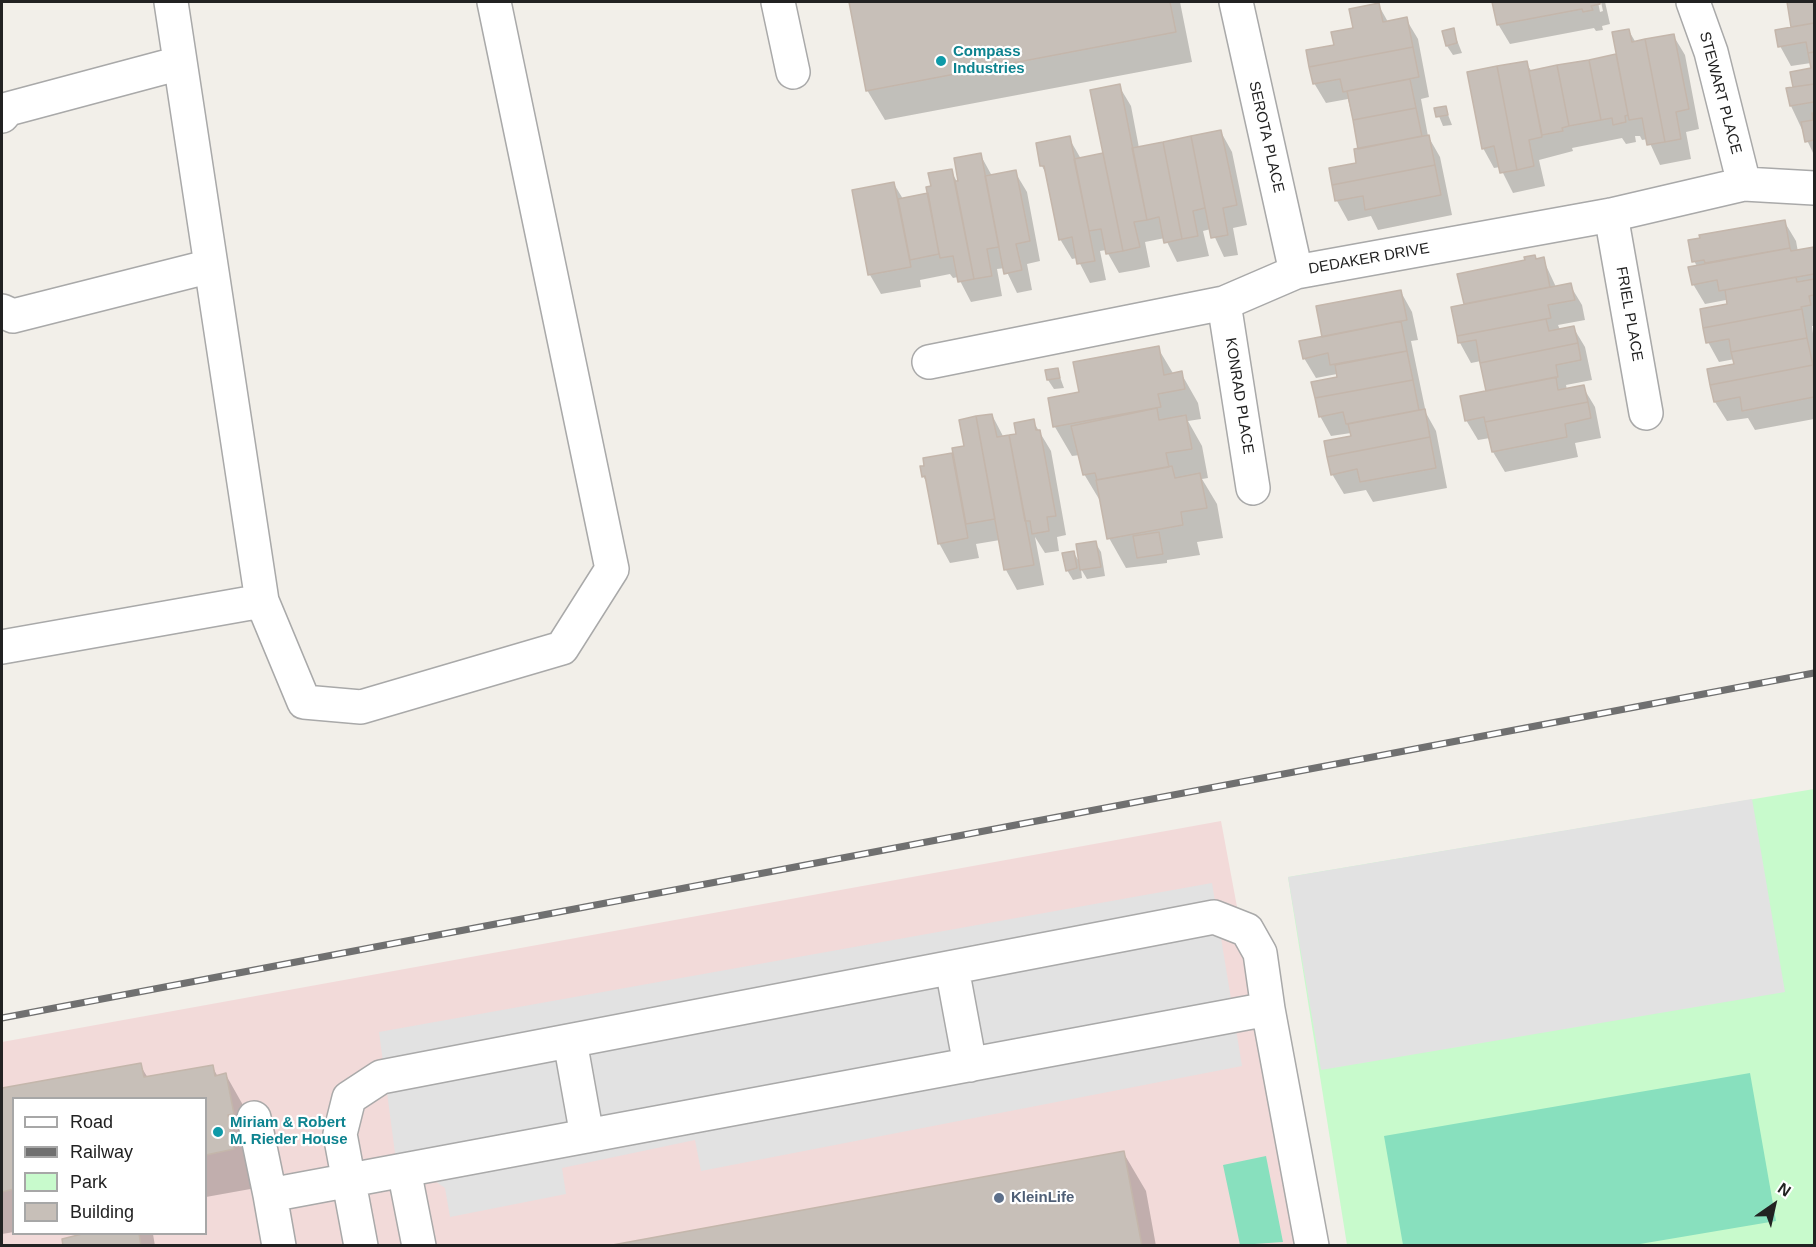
<!DOCTYPE html>
<html>
<head>
<meta charset="utf-8">
<style>
	body { margin:0 }
	#map { position:relative; width:1816px; height:1247px; overflow:hidden; background:#f2efe9; font-family:Arial,sans-serif }
	canvas { display:block }
	.frame { position:absolute; inset:0; border:3px solid #222; pointer-events:none }
	.legend { position:absolute; left:12px; top:1097px; width:195px; height:138px; box-sizing:border-box; background:#fff; border:2px solid #a7a7a7; margin:0; padding:8px 10px; list-style:none; font-size:18px; color:#222 }
	.legend li { display:flex; align-items:center; gap:12px; height:30px }
	.legend b { width:30px; border:2px solid #a7a7a7 }
	.north { position:absolute; left:1744px; top:1175px; width:60px; height:60px; -webkit-text-stroke:4px #fff; paint-order:stroke; rotate:34deg; font-size:16px; font-weight:700; line-height:24px; text-align:center; color:#222 }
	.north::after { content:''; display:block; margin:auto; width:21px; height:27px; background:#222; clip-path:polygon(50% 0,100% 100%,50% 72%,0 100%) }
</style>
</head>
<body>
<div id="map">
<canvas width="1816" height="1247"></canvas>
<div class="frame"></div>
<ul class="legend">
<li><b style="height:8px;background:#fff"></b>Road</li>
<li><b style="height:8px;background:#707070"></b>Railway</li>
<li><b style="height:16px;background:#c8facc"></b>Park</li>
<li><b style="height:16px;background:#c7bfb8"></b>Building</li>
</ul>
<div class="north">N</div>
</div>
<script>
const g = document.querySelector('canvas').getContext('2d');
g.lineJoin = 'round';
function paint(path, color) {
  g.fillStyle = color;
  g.fill(path, 'evenodd');
}
function toPath(rows) {
  const path = new Path2D();
  for (const r of rows) {
    path.moveTo(r[0], r[1]);
    for (let i = 2; i < r.length; i += 2) path.lineTo(r[i], r[i + 1]);
  }
  return path;
}
function trace(path, color, width, dash) {
  g.strokeStyle = color;
  g.lineWidth = width;
  g.lineCap = dash ? 'butt' : 'round';
  g.setLineDash(dash || []);
  g.stroke(path);
}
function write(font, color, halo, rows, align = 'center') {
  g.font = font + ' Arial,sans-serif';
  g.lineWidth = 4.5;
  g.setLineDash([]);
  g.textBaseline = 'middle';
  g.strokeStyle = halo;
  g.fillStyle = color;
  for (const [text, x, y, turn = 0] of rows) {
    g.save();
    g.translate(x, y);
    g.rotate((+turn || 0) * Math.PI / 180);
    g.textAlign = isNaN(turn) ? turn : align;
    if (halo) g.strokeText(text, 0, 0);
    g.fillText(text, 0, 0);
    g.restore();
  }
}
paint(toPath([
	[1221,821,1300,1245,2,1246,2,1042],
	[14,1098,206,1098,206,1234,14,1234]
]), '#f2dad9');
paint(toPath([
	[1814,789,1814,1245,1347,1245,1288,877]
]), '#c8facc');
paint(toPath([
	[1750,1073,1776,1221,1634,1245,1403,1245,1384,1136],
	[1266,1156,1283,1242,1240,1245,1223,1165]
]), '#88e0be');
paint(toPath([
	[1752,799,1785,992,1321,1070,1288,877],
	[1212,883,1242,1066,701,1171,695,1140,562,1168,566,1194,450,1217,445,1188,395,1153,379,1032]
]), '#e2e2e2');
paint(toPath([
	[851,2,1180,2,1192,62,885,120,867,90],
	[1598,2,1600,12,1603,11,1601,2,1605,2,1610,24,1602,26,1603,30,1596,31,1594,28,1510,44,1498,24,1494,3],
	[1788,2,1814,2,1814,155,1791,106,1794,89,1791,73,1812,69,1811,63,1791,66,1780,46,1793,28],
	[1378,4,1388,22,1406,19,1418,39,1429,97,1421,99,1428,136,1440,157,1452,215,1378,230,1371,216,1348,221,1337,201,1330,169,1358,164,1360,150,1348,99,1326,103,1314,83,1336,46],
	[1453,30,1462,53,1453,55,1447,46],
	[1629,31,1636,43,1673,35,1685,55,1699,129,1686,132,1691,159,1660,165,1648,139,1642,140,1640,136,1635,136,1636,142,1626,144,1622,138,1572,148,1573,151,1539,160,1545,186,1513,193,1500,167,1494,168,1483,148,1526,63,1532,72,1618,55],
	[1119,86,1131,106,1139,148,1221,132,1232,152,1247,225,1233,228,1238,255,1224,257,1211,229,1203,231,1209,256,1177,262,1165,238,1145,242,1150,267,1136,270,1119,273,1106,250,1100,251,1106,280,1090,283,1077,258,1072,259,1060,239,1047,176,1042,166,1069,138,1081,159,1105,154],
	[1445,107,1452,125,1443,126,1436,109],
	[980,154,992,176,1015,172,1027,192,1040,261,1027,264,1032,290,1017,293,1005,268,997,269,1002,296,971,302,958,277,953,278,950,274,920,280,921,287,881,294,870,275,894,184,903,199,929,194,951,171,960,187],
	[1784,221,1796,241,1798,252,1814,250,1814,326,1812,326,1814,341,1814,419,1755,430,1748,418,1727,421,1715,402,1736,365,1735,359,1719,362,1708,342,1729,305,1726,300,1705,304,1693,284,1697,266,1694,261],
	[1535,257,1537,260,1543,259,1556,287,1570,285,1582,305,1585,320,1558,325,1560,330,1573,327,1585,347,1592,380,1566,385,1567,390,1583,387,1595,407,1601,438,1575,443,1578,457,1505,472,1493,452,1490,438,1478,440,1466,420,1488,392,1481,361,1471,363,1460,343,1453,308,1465,305,1459,275,1527,261],
	[1401,292,1412,312,1418,340,1411,341,1426,413,1436,431,1447,488,1373,502,1366,490,1344,494,1332,474,1353,437,1351,433,1331,436,1320,416,1339,378,1337,374,1316,378,1304,358,1324,338],
	[1158,348,1174,375,1181,373,1198,403,1201,419,1188,421,1202,446,1208,478,1202,479,1217,504,1223,538,1197,542,1200,555,1167,560,1167,563,1126,568,1109,538,1102,504,1084,474,1080,455,1072,456,1055,427,1050,399,1081,393],
	[1057,369,1064,388,1054,389,1048,380],
	[992,415,1004,438,1017,435,1033,421,1051,451,1066,535,1057,537,1059,551,1045,553,1035,537,1044,585,1017,590,1006,570,1000,540,976,544,979,558,950,563,939,543,928,485,923,476,924,460,954,454,965,447],
	[1095,542,1101,552,1105,576,1087,579,1081,569,1082,578,1073,580,1067,570,1074,553,1080,563],
	[140,1065,148,1078,212,1066,218,1077,226,1075,248,1114,256,1188,206,1197,206,1098,14,1098,14,1232,2,1234,2,1090],
	[1123,1152,1146,1191,1156,1246,615,1246],
	[78,1234,153,1234,155,1246,64,1246,80,1237]
]), '#0003');
const building = toPath([
	[849,2,1170,2,1176,32,866,91,849,2],
	[1492,2,1600,2,1600,4,1591,6,1593,10,1583,12,1582,9,1497,25,1492,2],
	[1787,2,1814,2,1814,23,1791,27,1787,2],
	[1379,3,1383,22,1407,17,1413,47,1309,67,1306,50,1334,45,1331,32,1353,28,1349,9,1379,3],
	[1814,23,1814,52,1808,53,1806,42,1778,47,1775,30,1814,23],
	[1454,28,1457,43,1446,46,1442,31,1454,28],
	[1629,29,1632,42,1645,39,1665,142,1647,145,1642,118,1629,120,1612,32,1629,29],
	[1674,34,1689,109,1676,112,1681,139,1665,142,1645,39,1674,34],
	[1413,47,1419,77,1343,92,1340,79,1313,84,1309,67,1413,47],
	[1814,52,1814,84,1793,87,1790,72,1811,68,1808,53,1814,52],
	[1616,54,1628,115,1625,116,1626,122,1613,125,1612,118,1601,120,1589,60,1616,54],
	[1589,60,1601,120,1569,126,1557,65,1589,60],
	[1527,61,1542,137,1529,140,1534,166,1517,170,1497,66,1527,61],
	[1557,65,1569,126,1562,128,1563,131,1542,135,1529,71,1557,65],
	[1497,66,1517,170,1500,173,1494,146,1482,149,1467,72,1497,66],
	[1410,79,1416,108,1353,120,1347,91,1410,79],
	[1120,84,1147,220,1134,222,1140,247,1123,251,1090,90,1120,84],
	[1814,84,1814,102,1790,106,1786,88,1814,84],
	[1446,106,1448,115,1436,117,1434,108,1446,106],
	[1416,108,1422,136,1358,149,1353,120,1416,108],
	[1812,113,1814,113,1814,140,1805,142,1801,122,1813,120,1812,113],
	[1221,130,1237,205,1223,208,1228,235,1211,238,1191,136,1221,130],
	[1429,135,1435,165,1332,185,1329,168,1356,163,1354,149,1429,135],
	[1070,136,1095,261,1077,264,1072,237,1059,240,1044,166,1040,166,1036,143,1070,136],
	[1191,136,1205,208,1193,211,1198,236,1182,239,1163,142,1191,136],
	[1163,142,1182,239,1164,243,1159,217,1147,220,1132,148,1163,142],
	[981,153,999,247,987,249,992,276,974,279,955,181,958,181,954,158,981,153],
	[1103,153,1123,251,1106,254,1101,229,1089,231,1074,159,1103,153],
	[1435,165,1441,195,1365,210,1363,196,1335,201,1332,185,1435,165],
	[952,169,974,279,958,282,953,256,940,258,926,187,931,186,928,173,952,169],
	[1016,170,1030,241,1016,244,1022,270,1004,274,985,176,1016,170],
	[894,182,911,267,868,275,852,190,894,182],
	[928,193,939,254,910,260,898,199,928,193],
	[1785,220,1790,248,1705,263,1704,260,1692,262,1688,240,1700,238,1699,235,1785,220],
	[1814,247,1814,274,1719,291,1717,280,1692,285,1688,267,1790,248,1791,251,1814,247],
	[1535,255,1536,259,1544,257,1550,287,1464,304,1457,274,1525,260,1524,257,1535,255],
	[1796,277,1797,282,1814,279,1814,295,1809,296,1811,305,1801,307,1802,309,1703,328,1700,309,1727,304,1725,290,1796,277],
	[1571,283,1575,300,1548,305,1551,318,1457,336,1451,307,1571,283],
	[1401,290,1407,320,1322,337,1316,306,1401,290],
	[1802,309,1807,338,1731,352,1729,339,1706,343,1703,328,1802,309],
	[1546,319,1549,331,1574,326,1578,343,1480,363,1476,340,1458,343,1457,336,1546,319],
	[1401,321,1407,351,1330,365,1328,353,1303,359,1299,341,1401,321],
	[1807,338,1813,365,1710,385,1707,369,1734,364,1731,352,1807,338],
	[1578,343,1581,360,1556,365,1558,377,1486,391,1480,363,1578,343],
	[1159,346,1164,375,1182,371,1185,389,1158,394,1161,407,1053,427,1048,398,1079,392,1073,362,1159,346],
	[1407,351,1413,380,1315,398,1311,382,1337,377,1335,365,1407,351],
	[1813,365,1814,397,1742,411,1740,397,1714,402,1710,385,1813,365],
	[1058,368,1060,378,1047,380,1045,370,1058,368],
	[1556,377,1558,390,1584,385,1588,402,1485,422,1484,417,1465,421,1460,396,1556,377],
	[1413,380,1419,410,1346,424,1343,412,1319,417,1315,398,1413,380],
	[1588,402,1591,418,1565,424,1567,437,1492,452,1485,422,1588,402],
	[1157,408,1159,420,1186,415,1192,449,1166,453,1169,467,1097,480,1095,473,1083,475,1071,426,1157,408],
	[1425,409,1430,437,1327,457,1324,441,1351,436,1348,424,1425,409],
	[992,414,997,437,1009,435,1034,565,1004,570,976,416,992,414],
	[976,416,995,519,966,524,952,448,964,446,959,420,976,416],
	[1034,419,1036,430,1040,430,1056,516,1047,517,1049,531,1032,534,1030,521,1025,521,1009,435,1016,434,1014,423,1034,419],
	[1430,437,1436,468,1360,482,1357,469,1331,475,1327,457,1430,437],
	[952,453,968,538,938,544,925,476,922,477,920,466,924,466,923,458,952,453],
	[1172,466,1175,478,1200,473,1207,508,1181,512,1183,525,1107,539,1096,480,1172,466],
	[1159,532,1163,554,1137,558,1133,536,1159,532],
	[1096,541,1101,567,1080,570,1076,544,1096,541],
	[1074,551,1077,568,1066,571,1062,553,1074,551],
	[141,1063,144,1077,213,1065,215,1076,226,1073,234,1114,228,1115,234,1149,206,1155,206,1098,14,1098,14,1189,2,1192,2,1088,141,1063],
	[1124,1151,1142,1246,607,1246,1124,1151],
	[82,1234,139,1234,141,1246,63,1246,62,1239,82,1234]
]);
paint(building, '#c7bfb8');
trace(building, '#c4b6ab', 1.5);
const minor = toPath([
	[778,2,793,72],
	[1236,2,1296,272],
	[1693,2,1711,52,1744,184],
	[2,116,8,109,180,63],
	[1611,215,1646,413],
	[1224,303,1253,488],
	[2,311,13,316,211,266],
	[929,362,1224,303,1296,272,1611,215,1744,184,1814,188],
	[262,601,304,702,361,707,562,648,612,569,494,2],
	[2,647,262,601,171,2],
	[952,968,970,1065],
	[1268,1009,1312,1246],
	[570,1041,587,1136],
	[254,1118,270,1195],
	[279,1246,270,1195,404,1170],
	[361,1246,340,1134,349,1098,381,1077,1214,917,1247,930,1260,953,1268,1009,404,1170,419,1246]
]);
trace(minor, '#a9a9a9', 36);
trace(minor, '#fff', 33);
const rail = toPath([
	[2,1018,1814,673]
]);
trace(rail, '#707070', 7);
trace(rail, '#fff', 4.5, [14]);
for (const [x, y, r, color] of [
	[941,61,6,"#0f9aa8"],
	[218,1132,6,"#0f9aa8"],
	[999,1198,6,"#5c6f8a"]
]) {
  const dot = new Path2D();
  dot.arc(x, y, r, 0, 2 * Math.PI);
  g.fillStyle = color;
  g.fill(dot);
  trace(dot, '#fff', 2);
}
write('bold 15px', '#0d838f', '#fff', [
	["Compass",953,52],
	["Industries",953,69],
	["Miriam & Robert",230,1123],
	["M. Rieder House",230,1140]
], 'left');
write('15px', '#222', '#fff', [
	["STEWART PLACE",1720,93,75],
	["SEROTA PLACE",1266,137,77],
	["DEDAKER DRIVE",1369,259,-10],
	["FRIEL PLACE",1629,314,80],
	["KONRAD PLACE",1239,396,81]
]);
write('bold 15px', '#4e5e75', '#fff', [
	["KleinLife",1011,1198]
], 'left');
</script>
</body>
</html>
